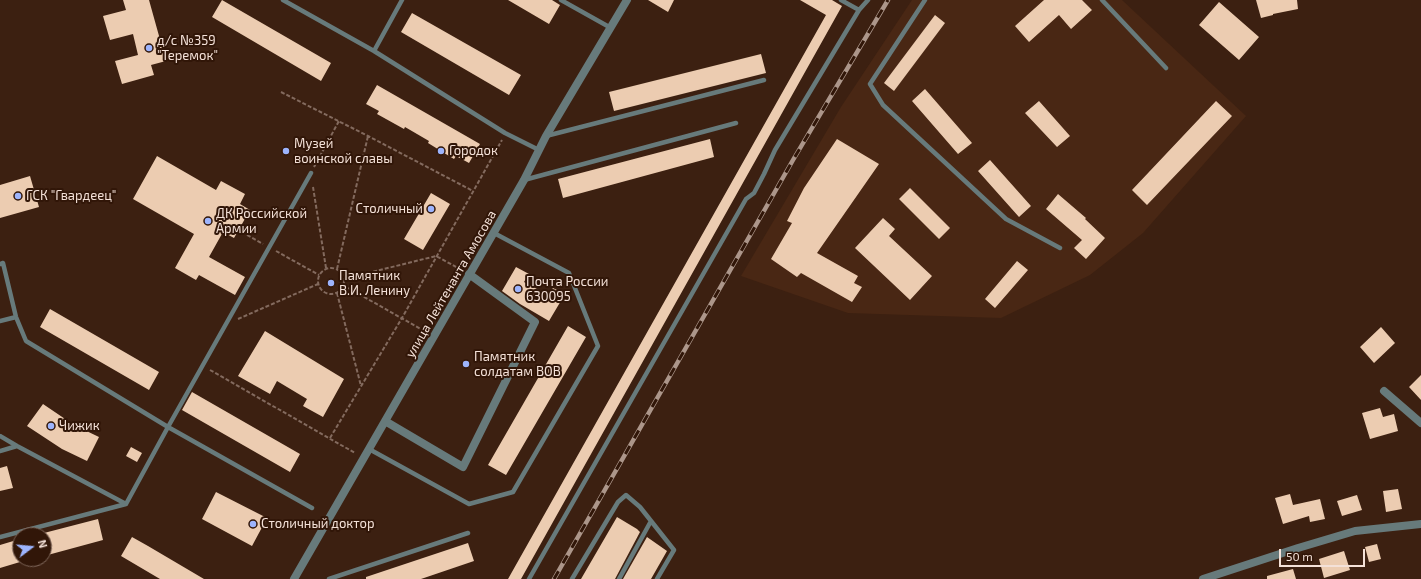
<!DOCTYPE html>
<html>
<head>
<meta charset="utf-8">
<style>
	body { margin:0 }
	#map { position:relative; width:1421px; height:579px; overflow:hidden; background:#3c2011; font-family:"Exo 2",sans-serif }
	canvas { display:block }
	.north { position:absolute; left:12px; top:527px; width:40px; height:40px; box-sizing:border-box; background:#311608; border:1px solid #7f675b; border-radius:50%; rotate:74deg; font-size:11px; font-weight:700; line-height:16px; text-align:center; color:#f4e1d8 }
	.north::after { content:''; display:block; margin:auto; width:14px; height:18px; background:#9db4fd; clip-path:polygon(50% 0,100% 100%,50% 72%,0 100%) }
	.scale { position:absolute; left:1279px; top:549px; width:86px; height:18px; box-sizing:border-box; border:2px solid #f4e1d8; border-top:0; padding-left:5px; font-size:12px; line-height:14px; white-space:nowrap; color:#f4e1d8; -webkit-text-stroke:3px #311608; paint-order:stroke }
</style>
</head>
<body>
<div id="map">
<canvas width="1421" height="579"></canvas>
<div class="north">N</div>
<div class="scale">50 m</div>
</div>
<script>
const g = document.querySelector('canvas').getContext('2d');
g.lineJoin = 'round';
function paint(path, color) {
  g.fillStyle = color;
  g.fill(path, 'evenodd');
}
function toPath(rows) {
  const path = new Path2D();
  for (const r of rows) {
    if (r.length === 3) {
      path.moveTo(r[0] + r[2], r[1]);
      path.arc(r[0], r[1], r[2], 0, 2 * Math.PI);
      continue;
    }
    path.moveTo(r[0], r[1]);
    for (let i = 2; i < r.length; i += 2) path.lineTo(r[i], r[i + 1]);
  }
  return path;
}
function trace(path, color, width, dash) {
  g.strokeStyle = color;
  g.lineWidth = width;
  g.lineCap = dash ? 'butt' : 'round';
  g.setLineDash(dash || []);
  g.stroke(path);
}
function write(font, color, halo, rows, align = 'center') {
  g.font = font + ' "Exo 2",sans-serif';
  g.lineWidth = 4;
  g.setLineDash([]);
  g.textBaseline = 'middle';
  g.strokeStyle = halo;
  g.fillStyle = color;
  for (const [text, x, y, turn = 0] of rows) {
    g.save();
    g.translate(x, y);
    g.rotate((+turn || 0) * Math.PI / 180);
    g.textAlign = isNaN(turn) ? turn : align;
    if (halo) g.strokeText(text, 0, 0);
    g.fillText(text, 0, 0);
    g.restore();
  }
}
paint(toPath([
	[912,0,1122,0,1246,116,1143,233,1090,275,1001,318,848,313,741,276,841,107]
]), '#492714');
paint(toPath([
	[123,0,149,0,166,61,151,65,154,75,122,84,115,61,138,55,133,34,110,40,103,16,126,10],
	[222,0,331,63,321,81,212,17],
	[508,0,552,0,560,5,549,24],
	[648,0,674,0,668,12],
	[800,0,832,0,842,6,521,579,508,579,826,15],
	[1044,0,1082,0,1092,10,1071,29,1059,15,1029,42,1015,26],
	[1256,0,1297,0,1298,9,1273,14,1273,15,1261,18],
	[1219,2,1259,37,1239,60,1199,25],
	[412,13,521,75,509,95,401,32],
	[935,15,945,23,894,91,884,83],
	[761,54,766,73,614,111,609,92],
	[377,85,480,144,469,163,456,156,454,159,428,143,429,141,405,127,404,129,377,114,379,111,366,104],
	[925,89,972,143,958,154,912,101],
	[1039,101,1070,136,1057,147,1025,113],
	[1216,101,1232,116,1147,205,1132,190],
	[710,139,714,157,563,198,558,179],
	[837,139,879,164,817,253,858,276,854,283,862,287,852,302,801,273,797,277,771,259,792,223,787,221,804,188],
	[157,156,216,190,221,181,245,194,240,204,250,210,234,238,223,232,209,257,245,277,235,295,199,275,196,280,175,268,194,234,133,199],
	[990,160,1031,206,1019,217,978,171],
	[30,176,39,207,0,218,0,185],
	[910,188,950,228,939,239,899,199],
	[431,193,450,204,423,250,404,239],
	[1058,194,1086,218,1085,219,1105,238,1086,259,1074,248,1082,240,1046,209],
	[883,218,895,229,889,236,932,276,910,300,855,248],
	[1017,261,1028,270,995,308,985,299],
	[516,267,529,274,524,282,548,295,553,288,565,294,549,321,520,304,502,291],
	[50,309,159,372,149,390,40,327],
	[568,326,586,337,506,475,488,465],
	[1381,327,1395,343,1374,363,1360,347],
	[265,331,344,379,323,417,303,406,307,399,277,381,270,394,238,376],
	[1421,375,1421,400,1409,387],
	[192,392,300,454,290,472,182,410],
	[43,404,74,425,99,437,87,461,62,449,27,426],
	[1380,408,1383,417,1394,414,1398,431,1370,439,1362,413],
	[131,447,142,453,137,462,126,456],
	[7,466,13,488,0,491,0,468],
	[1398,489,1402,509,1386,512,1383,491],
	[216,492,267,518,252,546,202,519],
	[1290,494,1293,505,1320,499,1325,519,1310,522,1309,516,1283,524,1275,498],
	[1357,495,1362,510,1342,516,1337,501],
	[617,517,637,529,640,532,615,579,581,579],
	[98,519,103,540,44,556,44,533],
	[132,537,148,546,204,579,160,579,121,556],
	[647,537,667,551,651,579,623,579],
	[20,539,20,562,0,568,0,545],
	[468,543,474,561,421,579,366,579,366,577],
	[1377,544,1381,559,1369,562,1365,547],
	[1344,551,1350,570,1324,578,1319,559],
	[1293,569,1296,579,1267,579,1267,576]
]), '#ecccb1');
trace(toPath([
	[281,92,368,136,473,191],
	[314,167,339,121],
	[313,187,326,268],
	[247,235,263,244],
	[276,251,319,275],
	[331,281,13],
	[337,269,368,136],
	[344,279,436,256,460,269],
	[343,285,426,332],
	[337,293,361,386],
	[238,319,318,284],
	[210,370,355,453],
	[330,438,402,318,502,140]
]), '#836a5e', 2, [4, 2]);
trace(toPath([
	[283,0,374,51,505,133,539,150],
	[561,0,611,28],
	[925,0,870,84,883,105,1006,219,1060,248],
	[1102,0,1166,68],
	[859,10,868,0],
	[374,51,402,0],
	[546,136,764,80],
	[524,180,736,123],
	[0,264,3,263,16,317,26,341,168,427,311,173],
	[0,321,16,317],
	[0,436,17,446,126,504,168,427,312,508],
	[369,449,469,504,513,492,598,346,569,273,494,233],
	[0,451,17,446],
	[0,537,126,504],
	[329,579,468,533],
	[529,579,746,199,754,193,764,174,775,150,859,10,841,0],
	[572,579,618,502,626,495,640,507,674,550,657,579],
	[619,579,651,521]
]), '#677a7b', 4.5);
trace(toPath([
	[1384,391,1421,423],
	[385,421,463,467,535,322,469,274],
	[294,579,524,180,546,136,627,0],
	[1203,579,1298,548,1355,531,1421,524]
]), '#677a7b', 8);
const rail = toPath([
	[554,579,793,160,888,0]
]);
trace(rail, '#ac968a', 4.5);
trace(rail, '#311608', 3, [9]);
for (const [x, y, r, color] of [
	[149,48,4,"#9db4fd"],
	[286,151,4,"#9db4fd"],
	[441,151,4,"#9db4fd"],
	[18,196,4,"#9db4fd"],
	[431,209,4,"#9db4fd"],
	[208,221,4,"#9db4fd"],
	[331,283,4,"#9db4fd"],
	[518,289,4,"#9db4fd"],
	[466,364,4,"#9db4fd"],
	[51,426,4,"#9db4fd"],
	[253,524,4,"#9db4fd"]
]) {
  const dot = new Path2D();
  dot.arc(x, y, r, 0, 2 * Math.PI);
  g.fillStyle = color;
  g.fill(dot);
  trace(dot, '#311608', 1.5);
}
write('13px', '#f4e1d8', '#311608', [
	["д/с №359",157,41],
	["\"Теремок\"",157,56],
	["Музей",294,144],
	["воинской славы",294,159],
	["Городок",449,151],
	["ГСК \"Гвардеец\"",26,196],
	["Столичный",423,209,"right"],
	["ДК Российской",216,214],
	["Армии",216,229],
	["Памятник",339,276],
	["В.И. Ленину",339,291],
	["Почта России",526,282],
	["630095",526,297],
	["Памятник",474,357],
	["солдатам ВОВ",474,372],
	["Чижик",59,426],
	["Столичный доктор",261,524]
], 'left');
write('13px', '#f4e1d8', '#311608', [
	["улица Лейтенанта Амосова",451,284,-60]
]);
</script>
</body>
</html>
